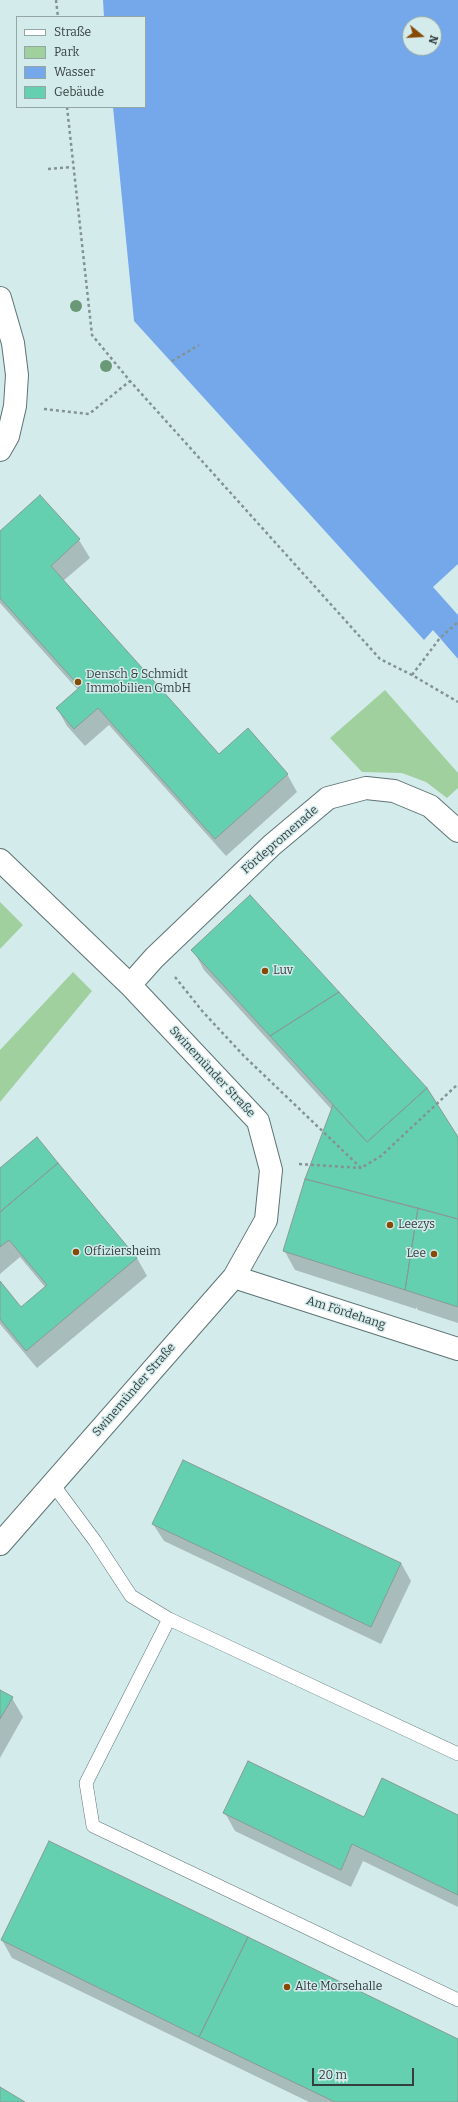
<!DOCTYPE html>
<html>
<head>
<meta charset="utf-8">
<style>
	body { margin:0 }
	#map { position:relative; width:458px; height:2102px; overflow:hidden; background:#d4ebec; font-family:Bitter,serif }
	canvas { display:block }
	.legend { position:absolute; left:16px; top:16px; width:130px; height:92px; box-sizing:border-box; background:#d4ebec; border:1px solid #94a6a6; margin:0; padding:5px 7px; list-style:none; font-size:12px; color:#343e3e }
	.legend li { display:flex; align-items:center; gap:8px; height:20px }
	.legend b { width:20px; border:1px solid #94a6a6 }
	.north { position:absolute; left:402px; top:16px; width:40px; height:40px; box-sizing:border-box; background:#d4ebec; border:1px solid #94a6a6; border-radius:50%; rotate:108deg; font-size:11px; font-weight:700; line-height:16px; text-align:center; color:#343e3e }
	.north::after { content:''; display:block; margin:auto; width:14px; height:18px; background:#864a04; clip-path:polygon(50% 0,100% 100%,50% 72%,0 100%) }
	.scale { position:absolute; left:312px; top:2068px; width:102px; height:18px; box-sizing:border-box; border:2px solid #343e3e; border-top:0; padding-left:5px; font-size:12px; line-height:14px; white-space:nowrap; color:#343e3e; -webkit-text-stroke:3px #d4ebec; paint-order:stroke }
</style>
</head>
<body>
<div id="map">
<canvas width="458" height="2102"></canvas>
<ul class="legend">
<li><b style="height:5px;background:#fff"></b>Straße</li>
<li><b style="height:11px;background:#a1d09f"></b>Park</li>
<li><b style="height:11px;background:#74a8ea"></b>Wasser</li>
<li><b style="height:11px;background:#64d0b0"></b>Gebäude</li>
</ul>
<div class="north">N</div>
<div class="scale">20 m</div>
</div>
<script>
const g = document.querySelector('canvas').getContext('2d');
g.lineJoin = 'round';
function paint(path, color) {
  g.fillStyle = color;
  g.fill(path, 'evenodd');
}
function toPath(rows) {
  const path = new Path2D();
  for (const r of rows) {
    path.moveTo(r[0], r[1]);
    for (let i = 2; i < r.length; i += 2) path.lineTo(r[i], r[i + 1]);
  }
  return path;
}
function trace(path, color, width, dash) {
  g.strokeStyle = color;
  g.lineWidth = width;
  g.lineCap = dash ? 'butt' : 'round';
  g.setLineDash(dash || []);
  g.stroke(path);
}
function write(font, color, halo, rows, align = 'center') {
  g.font = font + ' Bitter,serif';
  g.lineWidth = 3;
  g.setLineDash([]);
  g.textBaseline = 'middle';
  g.strokeStyle = halo;
  g.fillStyle = color;
  for (const [text, x, y, turn = 0] of rows) {
    g.save();
    g.translate(x, y);
    g.rotate((+turn || 0) * Math.PI / 180);
    g.textAlign = isNaN(turn) ? turn : align;
    if (halo) g.strokeText(text, 0, 0);
    g.fillText(text, 0, 0);
    g.restore();
  }
}
paint(toPath([
	[385,690,458,773,458,788,447,798,426,782,402,773,362,772,330,738],
	[0,902,23,925,0,949],
	[73,972,92,991,0,1102,0,1050]
]), '#a1d09f');
paint(toPath([
	[103,0,458,0,458,659,433,630,424,640,134,321,113,107,145,107,145,17,104,17],
	[410,24,434,24,434,48,410,48]
]), '#74a8ea');
paint(toPath([
	[458,564,458,615,433,587]
]), '#d4ebec');
paint(toPath([
	[40,496,79,540,90,558,63,581,219,756,287,774,297,792,226,856,109,725,85,746,67,726,57,708,78,690,0,603,0,532],
	[193,950,458,1139,458,1323,418,1310,416,1307,416,1309,295,1270,284,1250,332,1110,204,970],
	[0,1170,137,1258,147,1276,37,1368,0,1324,0,1283,21,1308,45,1287,20,1257,0,1274],
	[153,1524,401,1563,411,1581,381,1644,164,1541],
	[0,1691,12,1698,23,1717,0,1758],
	[225,1813,364,1818,458,1816,458,1907,363,1861,351,1887,235,1831],
	[2,1940,458,2040,458,2102,309,2102,12,1958]
]), '#0003');
const building = toPath([
	[40,495,80,539,51,566,219,754,248,728,288,774,215,839,98,708,74,729,56,708,80,687,0,598,0,531,40,495],
	[250,895,339,992,270,1036,191,950,250,895],
	[339,992,427,1088,367,1142,270,1036,339,992],
	[427,1088,458,1137,458,1219,305,1179,333,1105,367,1142,427,1088],
	[37,1137,58,1163,0,1212,0,1168,37,1137],
	[58,1163,137,1258,26,1351,0,1319,0,1281,21,1307,47,1285,9,1240,0,1247,0,1212,58,1163],
	[305,1179,418,1208,405,1290,283,1251,305,1179],
	[418,1208,458,1219,458,1307,405,1290,418,1208],
	[183,1460,401,1563,371,1627,152,1524,183,1460],
	[0,1690,13,1697,0,1719,0,1690],
	[248,1761,364,1817,382,1778,458,1815,458,1895,352,1844,341,1870,223,1813,248,1761],
	[49,1841,248,1937,199,2037,1,1940,49,1841],
	[248,1937,458,2039,458,2102,335,2102,199,2037,248,1937],
	[0,2087,25,2102,0,2102,0,2087]
]);
paint(building, '#64d0b0');
trace(building, '#879b94', 1);
const lane = toPath([
	[52,1483,95,1541,131,1596,169,1619,458,1754],
	[169,1619,86,1783,93,1826,458,2000]
]);
const street = toPath([
	[0,298,13,343,17,375,15,406,8,436,0,450],
	[0,860,130,985,258,1121,271,1170,266,1220,234,1277,0,1544],
	[130,985,154,958,272,845,328,798,366,788,394,791,430,806,458,831],
	[234,1277,458,1349]
]);
trace(lane, '#5e7374', 14);
trace(street, '#5e7374', 24);
trace(toPath([
	[56,0,58,17],
	[67,107,92,335,130,381,380,659,412,675,458,702],
	[48,169,72,167],
	[172,361,199,345],
	[44,409,89,414,130,381],
	[412,675,440,638,458,622],
	[175,977,203,1012,244,1056,361,1168,381,1156,458,1084],
	[299,1164,361,1168]
]), '#839394', 2.5, [3, 3]);
trace(lane, '#fff', 13);
trace(street, '#fff', 22);
g.fillStyle = '#6b9978';
for (const [x, y] of [
	[76,306],
	[106,366]
]) {
  g.beginPath();
  g.arc(x, y, 6, 0, 2 * Math.PI);
  g.fill();
}
for (const [x, y, r, color] of [
	[78,682,4,"#864a04"],
	[265,971,4,"#864a04"],
	[390,1225,4,"#864a04"],
	[76,1252,4,"#864a04"],
	[434,1254,4,"#864a04"],
	[287,1987,4,"#864a04"]
]) {
  const dot = new Path2D();
  dot.arc(x, y, r, 0, 2 * Math.PI);
  g.fillStyle = color;
  g.fill(dot);
  trace(dot, '#d4ebec', 1.5);
}
write('12px', '#343e3e', '#d4ebec', [
	["Densch & Schmidt",86,675],
	["Immobilien GmbH",86,689],
	["Luv",273,971],
	["Leezys",398,1225],
	["Offiziersheim",84,1252],
	["Lee",426,1254,"right"],
	["Alte Morsehalle",295,1987]
], 'left');
write('12px', '#343e3e', '#d4ebec', [
	["Fördepromenade",280,840,-41],
	["Swinemünder Straße",212,1072,47],
	["Am Fördehang",346,1313,18],
	["Swinemünder Straße",134,1390,-49]
]);
</script>
</body>
</html>
